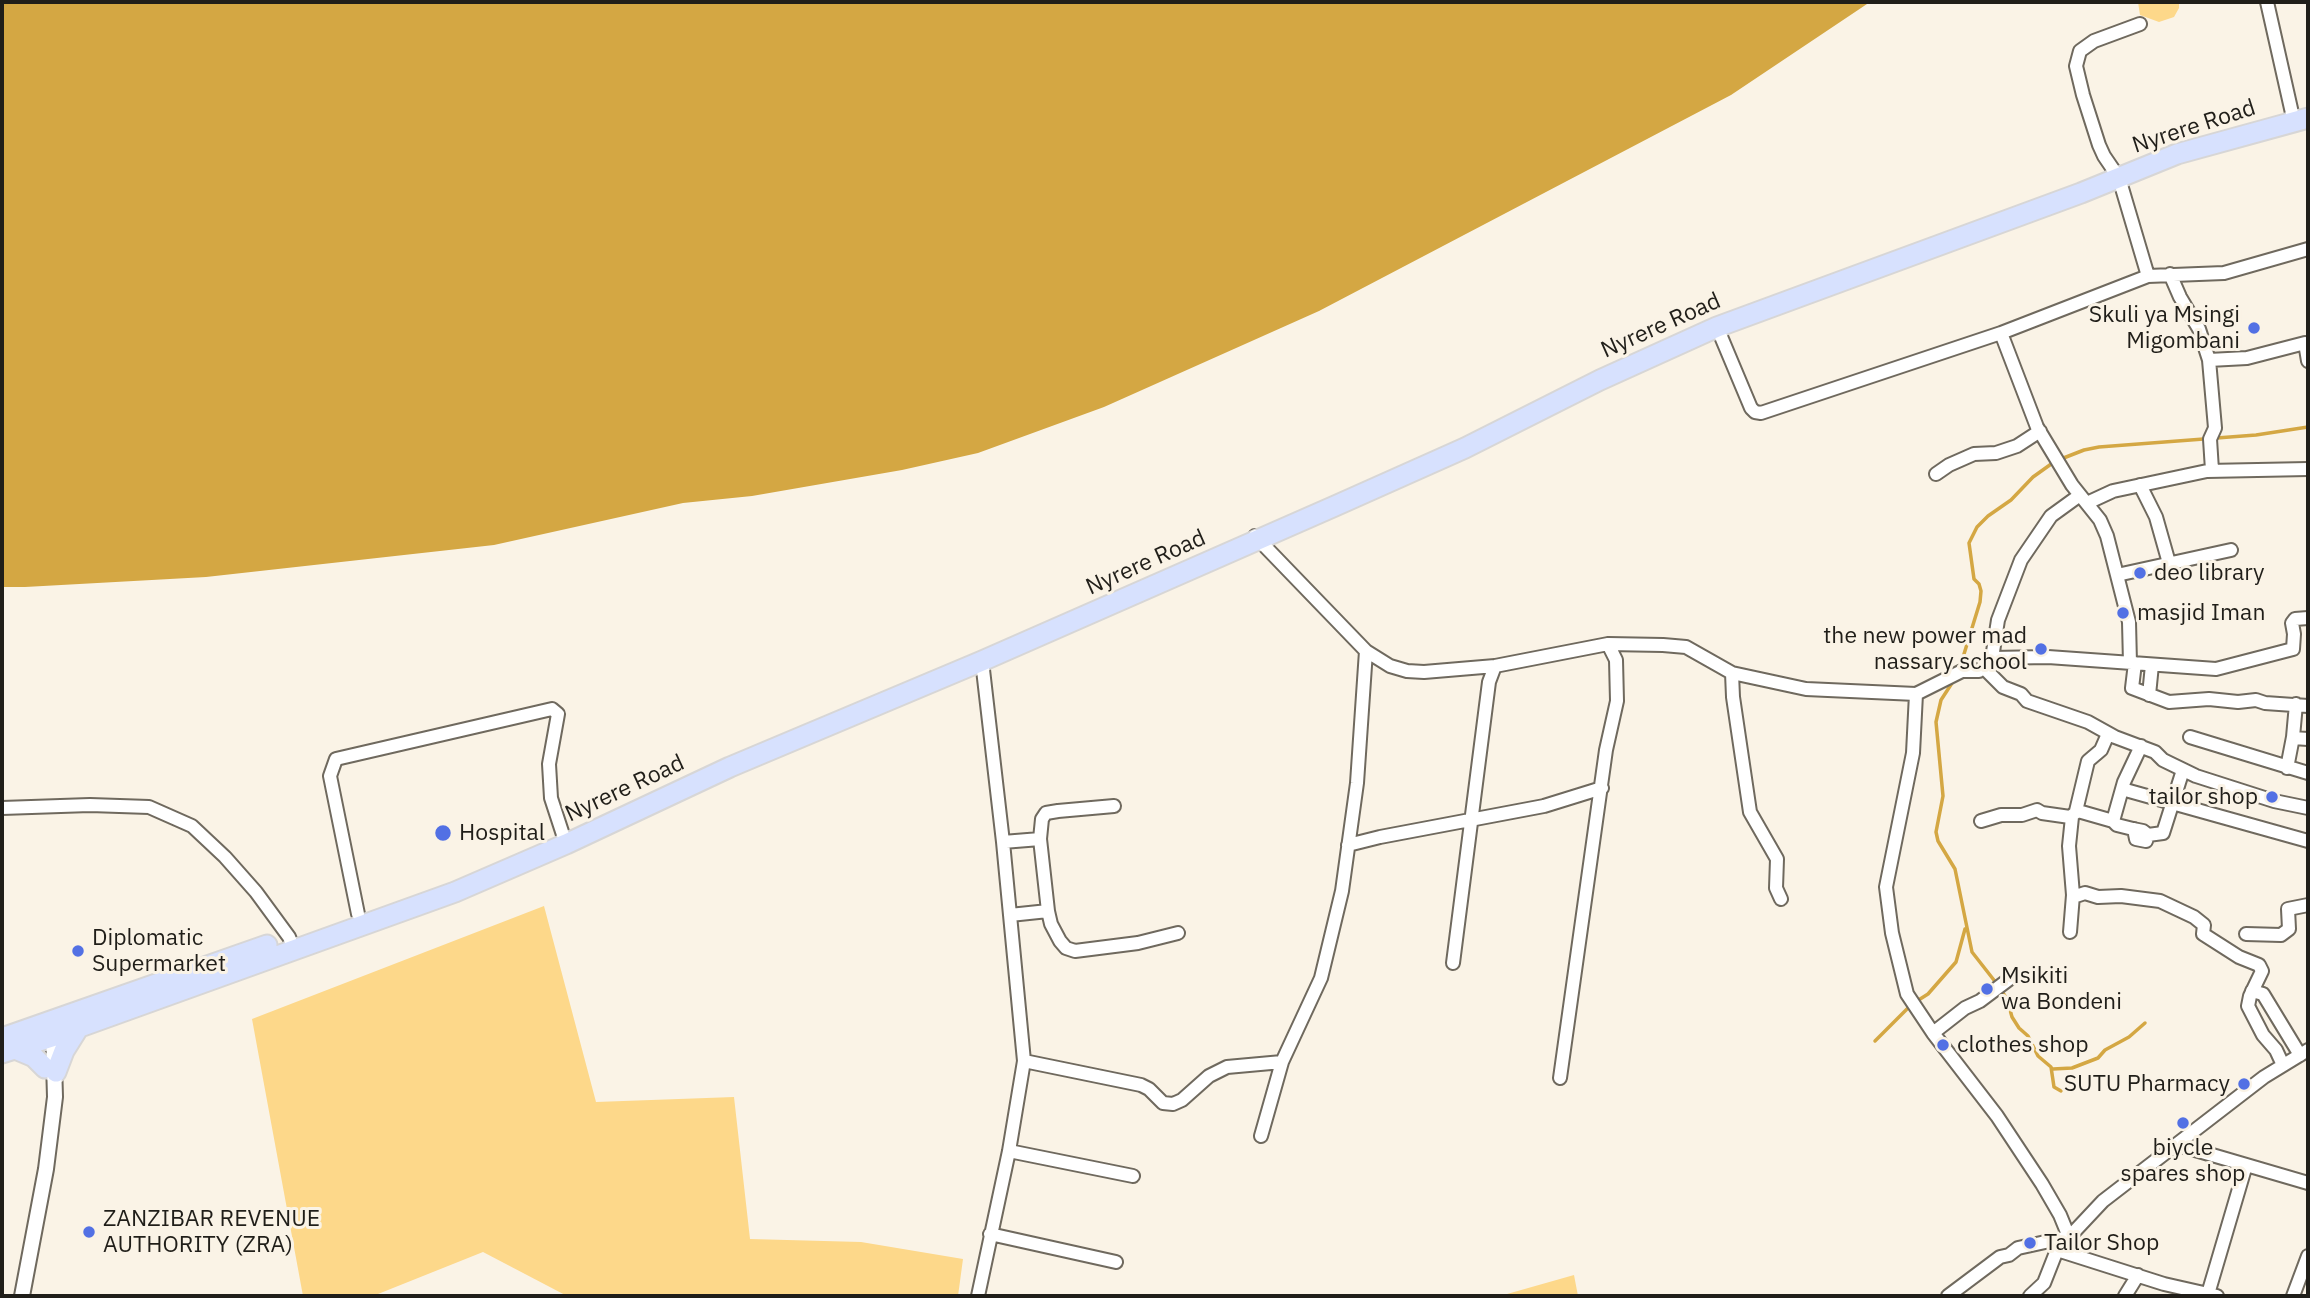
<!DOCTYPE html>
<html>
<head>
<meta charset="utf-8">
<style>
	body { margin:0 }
	#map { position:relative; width:2310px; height:1298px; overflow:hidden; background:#faf3e6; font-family:"IBM Plex Sans",sans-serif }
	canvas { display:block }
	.frame { position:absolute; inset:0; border:4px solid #201e19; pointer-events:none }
</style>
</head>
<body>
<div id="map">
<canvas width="2310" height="1298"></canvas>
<div class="frame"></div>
</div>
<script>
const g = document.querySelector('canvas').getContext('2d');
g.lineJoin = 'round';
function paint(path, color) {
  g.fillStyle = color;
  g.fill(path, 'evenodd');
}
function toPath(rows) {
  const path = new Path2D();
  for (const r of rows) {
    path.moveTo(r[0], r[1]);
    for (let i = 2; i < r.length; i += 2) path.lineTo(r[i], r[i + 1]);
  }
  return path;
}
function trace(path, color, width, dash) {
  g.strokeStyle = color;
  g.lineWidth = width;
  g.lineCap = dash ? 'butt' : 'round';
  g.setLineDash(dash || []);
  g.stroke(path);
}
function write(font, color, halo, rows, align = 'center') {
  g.font = font + ' "IBM Plex Sans",sans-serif';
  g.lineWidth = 6;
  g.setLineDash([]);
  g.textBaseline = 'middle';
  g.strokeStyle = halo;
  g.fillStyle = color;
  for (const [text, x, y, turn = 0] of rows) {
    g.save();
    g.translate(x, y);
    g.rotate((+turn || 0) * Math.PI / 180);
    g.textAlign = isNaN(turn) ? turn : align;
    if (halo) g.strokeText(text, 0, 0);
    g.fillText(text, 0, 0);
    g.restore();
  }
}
paint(toPath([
	[2138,2,2179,2,2179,8,2174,17,2159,22,2140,15],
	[544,906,596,1102,734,1097,750,1239,861,1242,963,1259,958,1296,567,1296,483,1252,373,1296,303,1296,252,1019],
	[1574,1275,1578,1296,1500,1296]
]), '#fdd88a');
paint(toPath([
	[2,2,1870,2,1731,95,1319,311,1104,407,978,453,902,470,752,496,683,503,494,545,206,577,25,587,2,587]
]), '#d4a743');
trace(toPath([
	[2061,459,2084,450,2099,447,2256,435,2308,427],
	[1960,667,1980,602,1981,591,1979,584,1974,579,1969,543,1977,527,1988,516,2011,500,2033,477,2054,462],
	[1954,680,1941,700,1936,722,1943,796,1936,832,1938,841,1955,869,1972,952,1997,984],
	[2001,990,2007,999,2012,1017,2019,1028,2028,1036,2038,1056,2051,1067,2054,1087,2061,1091],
	[1917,1001,1928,994,1956,962,1965,929],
	[1875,1041,1911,1005],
	[2053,1069,2072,1068,2098,1058,2105,1050,2129,1037,2145,1023]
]), '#d4a743', 3.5);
const minor = toPath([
	[2267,2,2294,122],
	[2140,24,2094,41,2080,51,2076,66,2083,95,2099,145,2104,156,2119,178,2148,276],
	[2170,274,2180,297,2199,329,2209,360,2215,428,2210,439,2212,470],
	[1717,327,1751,408,1755,412,1761,413,2001,333,2148,276,2224,273,2308,249],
	[2001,333,2037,427,2072,485,2100,520,2107,536,2129,622,2130,663],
	[2209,360,2247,358,2305,343,2308,361],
	[1936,474,1949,465,1974,454,1996,453,2017,446,2040,431],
	[2140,485,2156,517,2169,563],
	[2087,503,2113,491,2207,471,2308,469],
	[1255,536,1366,651,1390,666,1407,671,1424,672,1495,666,1608,644,1663,645,1686,647,1732,673,1806,689,1916,694,1962,671,1979,671,1992,658,2048,657,2216,669,2293,649,2294,634,2292,623,2295,619,2308,618],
	[2117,575,2231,550],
	[1992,658,1998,620,2021,560,2051,516,2080,495],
	[2135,663,2132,688,2169,702,2209,699,2238,702,2256,700,2265,703,2308,706],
	[1984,668,2003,687,2021,694,2027,701,2088,722,2115,737,2155,752,2163,760,2196,776,2274,801,2308,808],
	[1732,673,1733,697,1750,812,1777,859,1776,888,1781,899],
	[1916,694,1913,753,1886,887,1892,933,1907,994,1933,1033,1997,1116,2042,1184,2060,1215,2069,1237],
	[2149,695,2152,665],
	[2190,737,2308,773],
	[2293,738,2308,739],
	[2287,768,2293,737,2296,704],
	[2122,789,2308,841],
	[2,808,90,805,149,807,192,826,225,857,256,892,289,937,294,949],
	[2076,811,2088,761,2101,750,2108,734],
	[1981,821,2001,815,2022,815,2037,810,2042,813,2070,817,2078,811,2113,821,2124,782,2141,746],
	[2113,821,2117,825,2133,829,2143,831,2148,835,2146,841,2136,839,2134,829],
	[2148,835,2163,833,2183,770],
	[1003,842,1040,839],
	[1348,845,1380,837,1544,806,1602,788],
	[2073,897,2085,893,2098,897,2121,896,2160,901,2194,917,2204,925,2203,934,2239,957,2259,965,2262,971,2250,996,2248,1006,2263,1035,2276,1050,2283,1065],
	[1048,911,1040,839,1042,819,1046,813,1058,811,1114,806],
	[358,914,330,776,336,759,552,709,558,714,549,764,551,798,566,844],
	[1010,915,1048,911,1051,924,1060,941,1066,948,1075,951,1138,943,1178,933],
	[2070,932,2073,895,2069,846,2072,817],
	[2246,934,2281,935,2289,929,2288,909,2308,905],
	[1453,963,1489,682,1495,666],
	[2252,991,2263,994,2300,1055],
	[1933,1033,1965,1008,1980,1001,2012,977],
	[1024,1061,1141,1085,1149,1089,1163,1103,1173,1104,1182,1100,1209,1076,1227,1067,1282,1062],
	[1560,1078,1606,750,1617,701,1616,660,1608,644],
	[1261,1136,1282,1062,1321,978,1342,891,1357,783,1366,651],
	[2178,1145,2308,1183],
	[1009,1151,1133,1176],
	[990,1234,1116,1262],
	[2057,1250,2164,1284,2217,1296],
	[2208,1294,2246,1165],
	[978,1296,1009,1151,1024,1061,1003,842,982,661],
	[1948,1296,2000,1257,2009,1255,2018,1248,2068,1237],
	[2030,1296,2044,1283,2057,1250,2103,1201,2264,1077,2308,1050],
	[2125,1296,2138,1275],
	[2293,1296,2308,1256]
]);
const tertiary = toPath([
	[22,1296,46,1169,55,1097,53,1028]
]);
const primary = toPath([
	[2,1038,267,945],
	[15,1049,34,1057,45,1068],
	[2,1053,55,1036,455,892,566,844,730,767,982,661,1335,506,1465,448,1600,380,1717,327,2081,193,2177,154,2308,118],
	[56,1072,64,1051,79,1027]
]);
trace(minor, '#6f695e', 16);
trace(tertiary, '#6f695e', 18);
trace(primary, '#d7d6d6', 23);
trace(minor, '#fff', 12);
trace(tertiary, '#fff', 14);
trace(primary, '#d7e1fe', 19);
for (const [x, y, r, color] of [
	[2254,328,7,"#5270e4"],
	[2140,573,7,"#5270e4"],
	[2123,613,7,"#5270e4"],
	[2041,649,7,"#5270e4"],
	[2272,797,7,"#5270e4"],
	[443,833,9,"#5270e4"],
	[78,951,7,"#5270e4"],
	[1987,989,7,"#5270e4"],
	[1943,1045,7,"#5270e4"],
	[2244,1084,7,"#5270e4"],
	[2183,1123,7,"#5270e4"],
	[89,1232,7,"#5270e4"],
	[2030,1243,7,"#5270e4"]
]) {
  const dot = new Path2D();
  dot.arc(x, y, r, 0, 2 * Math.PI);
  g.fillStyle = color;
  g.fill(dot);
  trace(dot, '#faf3e6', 2.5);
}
write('23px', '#201e19', '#faf3e6', [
	["Nyrere Road",2194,127,-18],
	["Nyrere Road",1661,326,-24],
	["Nyrere Road",1146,563,-24],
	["Nyrere Road",625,789,-25]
]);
write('23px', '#201e19', '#faf3e6', [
	["Skuli ya Msingi",2240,315,"right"],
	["Migombani",2240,341,"right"],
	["deo library",2154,573],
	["masjid Iman",2137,613],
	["the new power mad",2027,636,"right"],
	["nassary school",2027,662,"right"],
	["tailor shop",2258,797,"right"],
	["Hospital",459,833],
	["Diplomatic",92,938],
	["Supermarket",92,964],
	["Msikiti",2001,976],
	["wa Bondeni",2001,1002],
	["clothes shop",1957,1045],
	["SUTU Pharmacy",2230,1084,"right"],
	["biycle",2183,1148,"center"],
	["spares shop",2183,1174,"center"],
	["ZANZIBAR REVENUE",103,1219],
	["AUTHORITY (ZRA)",103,1245],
	["Tailor Shop",2044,1243]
], 'left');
</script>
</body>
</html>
